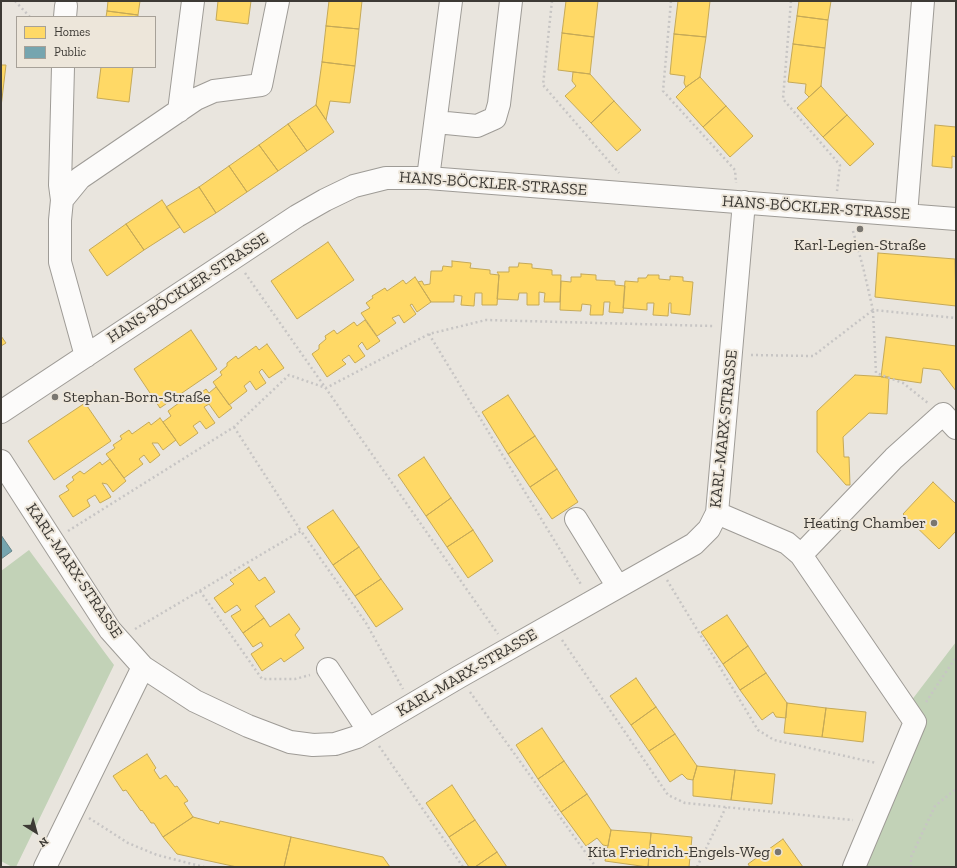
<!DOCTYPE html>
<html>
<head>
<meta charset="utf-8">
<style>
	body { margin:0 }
	#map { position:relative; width:957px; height:868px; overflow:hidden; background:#e9e5de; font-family:"Zilla Slab",serif }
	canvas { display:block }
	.frame { position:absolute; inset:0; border:2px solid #3d3a35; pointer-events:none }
	.legend { position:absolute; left:16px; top:16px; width:140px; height:52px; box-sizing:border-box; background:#ede6da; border:1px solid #a7a198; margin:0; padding:5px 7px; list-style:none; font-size:12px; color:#3d3a35 }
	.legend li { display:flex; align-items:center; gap:8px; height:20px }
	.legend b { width:20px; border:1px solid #a7a198 }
	.north { position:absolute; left:16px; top:812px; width:40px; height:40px; -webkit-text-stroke:3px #ede6da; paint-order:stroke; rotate:143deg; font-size:11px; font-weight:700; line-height:16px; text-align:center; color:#3d3a35 }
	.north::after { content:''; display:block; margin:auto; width:14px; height:18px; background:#3d3a35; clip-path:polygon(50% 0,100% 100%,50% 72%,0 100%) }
</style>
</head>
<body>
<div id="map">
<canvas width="957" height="868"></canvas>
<div class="frame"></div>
<ul class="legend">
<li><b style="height:11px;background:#ffd966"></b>Homes</li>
<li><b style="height:11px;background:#76a5af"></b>Public</li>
</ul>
<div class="north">N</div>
</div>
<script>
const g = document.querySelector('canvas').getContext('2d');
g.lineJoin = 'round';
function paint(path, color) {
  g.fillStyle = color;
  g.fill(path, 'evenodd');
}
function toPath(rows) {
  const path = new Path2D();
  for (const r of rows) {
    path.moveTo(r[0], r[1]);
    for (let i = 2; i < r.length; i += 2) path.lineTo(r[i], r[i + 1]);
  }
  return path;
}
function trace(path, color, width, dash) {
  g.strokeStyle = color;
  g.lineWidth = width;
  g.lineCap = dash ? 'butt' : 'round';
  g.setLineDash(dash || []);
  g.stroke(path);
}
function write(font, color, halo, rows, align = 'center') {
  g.font = font + ' "Zilla Slab",serif';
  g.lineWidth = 4;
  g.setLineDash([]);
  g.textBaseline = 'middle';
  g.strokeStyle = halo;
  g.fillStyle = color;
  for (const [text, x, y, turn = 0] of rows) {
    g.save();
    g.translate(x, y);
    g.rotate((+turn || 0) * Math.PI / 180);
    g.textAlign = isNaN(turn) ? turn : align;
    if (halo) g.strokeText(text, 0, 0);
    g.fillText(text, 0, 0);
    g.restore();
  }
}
paint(toPath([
	[29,550,114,665,16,867,12,867,1,861,1,571],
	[956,642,956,867,846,867,911,701]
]), '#c2d2b7');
const homes = toPath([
	[108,1,140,1,138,15,107,11,108,1],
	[218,1,251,1,248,24,216,20,218,1],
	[329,1,362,1,359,29,326,26,329,1],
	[566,1,598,1,594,37,562,33,566,1],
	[678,1,710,1,706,37,674,34,678,1],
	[799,1,831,1,828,20,797,16,799,1],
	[107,11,138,15,138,17,106,17,107,11],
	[797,16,828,20,825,48,793,44,797,16],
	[326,26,359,29,355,66,322,62,326,26],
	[562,33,594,37,590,74,558,70,562,33],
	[674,34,706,37,700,77,686,87,684,83,685,76,670,74,674,34],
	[793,44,825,48,821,86,809,97,805,93,806,84,788,82,793,44],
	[322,62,355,66,350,103,330,101,326,120,316,105,322,62],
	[1,65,6,65,1,107,1,65],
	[101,67,133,67,129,102,97,98,101,67],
	[573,72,590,74,614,101,591,123,565,96,576,86,572,81,573,72],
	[700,77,726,106,703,127,676,97,686,87,700,77],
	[821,86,847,115,823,137,797,108,821,86],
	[614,101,641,130,617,151,591,123,614,101],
	[316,105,334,132,307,151,288,124,316,105],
	[726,106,753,136,730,157,703,127,726,106],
	[847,115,874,144,850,166,823,137,847,115],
	[288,124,307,151,278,171,259,145,288,124],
	[935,125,956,127,956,157,952,156,952,168,932,166,935,125],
	[259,145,278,171,247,192,229,166,259,145],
	[229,166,247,192,216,213,199,187,229,166],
	[199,187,216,213,184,233,166,207,199,187],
	[162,200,180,227,144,250,126,224,162,200],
	[126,224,144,250,107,276,89,250,126,224],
	[328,242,354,280,297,319,271,281,328,242],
	[878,253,955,259,956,306,875,297,878,253],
	[452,261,471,263,470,268,490,270,490,274,499,275,497,305,482,305,482,293,475,293,474,306,461,305,462,296,454,295,454,302,431,302,418,282,422,281,424,285,430,284,431,271,442,271,443,266,452,267,452,261],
	[519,263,532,264,532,268,552,270,552,275,561,275,560,302,544,302,545,293,539,292,539,305,527,305,527,293,519,293,518,300,497,299,499,275,497,272,509,272,509,267,518,267,519,263],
	[581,274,596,275,596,280,615,281,615,285,625,286,623,313,609,312,610,302,604,302,603,315,590,315,591,305,582,304,581,311,560,310,561,281,571,282,571,277,581,277,581,274],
	[648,275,659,275,659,279,670,280,670,276,683,277,683,281,693,282,690,315,671,313,671,303,669,303,668,316,653,315,654,303,647,303,647,310,623,308,625,281,638,282,638,278,646,278,648,275],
	[415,277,431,302,417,312,412,304,410,305,416,314,404,323,399,315,392,318,396,323,377,336,361,313,370,308,366,303,373,298,372,296,385,288,387,291,403,280,406,284,415,277],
	[365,320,380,341,367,350,362,342,358,346,365,356,355,363,349,355,342,360,346,364,327,377,312,354,319,349,319,345,326,339,325,336,334,330,337,334,354,322,357,326,365,320],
	[191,330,217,369,160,408,134,369,191,330],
	[1,336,6,343,1,346,1,336],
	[886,337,956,346,956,391,940,370,923,368,921,383,881,377,886,337],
	[267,344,284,368,269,378,262,369,259,372,266,383,256,390,250,381,244,386,247,391,229,405,213,382,222,375,220,372,227,366,227,363,236,356,238,359,256,346,259,350,267,344],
	[855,375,889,377,887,414,869,413,843,437,844,457,849,457,850,485,846,485,817,452,817,411,855,375],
	[216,387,232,408,219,418,209,404,204,407,215,423,206,429,200,421,193,426,198,433,180,446,163,422,171,416,168,411,187,397,190,401,206,389,209,393,216,387],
	[508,395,535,436,508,454,482,412,508,395],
	[85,403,111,441,54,480,28,441,85,403],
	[160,418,176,440,163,450,158,443,152,443,160,455,150,463,144,455,139,459,143,464,124,478,106,454,115,448,113,445,122,439,120,436,129,430,132,434,149,422,151,425,160,418],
	[535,436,557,469,530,487,508,454,535,436],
	[424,457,451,498,426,516,398,475,424,457],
	[110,459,126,481,113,492,107,484,102,483,111,497,100,503,95,495,87,500,90,506,73,517,59,496,69,490,66,486,74,480,72,477,80,471,84,474,100,462,102,465,110,459],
	[557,469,578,502,552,519,530,487,557,469],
	[933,482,956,504,956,531,939,549,903,514,933,482],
	[451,498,473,530,447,547,426,516,451,498],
	[333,510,359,547,333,565,307,527,333,510],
	[473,530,493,561,468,578,447,547,473,530],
	[359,547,381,579,355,596,333,565,359,547],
	[249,567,259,581,265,577,275,592,255,606,264,618,243,633,231,616,241,610,237,605,225,613,214,598,234,584,230,580,249,567],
	[381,579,403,609,376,627,355,596,381,579],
	[289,614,300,629,295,635,304,648,284,662,281,658,262,671,251,654,263,646,261,642,253,647,243,633,264,618,270,627,289,614],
	[727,615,748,646,723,664,701,632,727,615],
	[748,646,766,673,740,690,723,664,748,646],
	[766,673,787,703,786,718,776,717,773,712,762,720,740,690,766,673],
	[636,678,656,707,631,725,610,696,636,678],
	[787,703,826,708,822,737,784,733,787,703],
	[656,707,675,734,649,751,631,725,656,707],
	[826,708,866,712,863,742,822,737,826,708],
	[542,728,564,761,538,779,516,745,542,728],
	[675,734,697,766,693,780,687,779,682,774,670,782,649,751,675,734],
	[147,754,156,768,154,770,160,779,166,775,175,787,177,786,188,801,184,803,193,817,163,837,154,823,151,823,142,810,141,811,126,790,123,791,113,776,147,754],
	[564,761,587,794,561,812,538,779,564,761],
	[697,766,735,770,731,800,693,796,693,780,697,766],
	[735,770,775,774,772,804,731,800,735,770],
	[452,785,475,820,449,837,426,803,452,785],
	[587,794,611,830,608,846,603,845,597,838,586,846,561,812,587,794],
	[193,817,219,824,220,821,291,837,284,867,237,867,177,854,163,837,193,817],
	[475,820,497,852,475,867,469,867,449,837,475,820],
	[611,830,651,833,648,867,605,861,611,830],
	[651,833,692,837,689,867,648,867,651,833],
	[291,837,383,857,390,867,284,867,291,837],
	[783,839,803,867,750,867,748,864,783,839],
	[497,852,507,867,475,867,497,852]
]);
paint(homes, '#ffd966');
trace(homes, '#c5a957', 1);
const public = toPath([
	[1,535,12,551,1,559,1,535]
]);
paint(public, '#76a5af');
trace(public, '#65858a', 1);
const minor = toPath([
	[65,17,66,6],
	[179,111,193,1],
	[436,122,477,126,495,118,499,104,511,1],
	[428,178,451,1],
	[62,200,60,185,63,67],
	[906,215,923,1],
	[86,356,60,262,60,220,62,200,80,178,196,99,214,91,261,85,278,1],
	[1,412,297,216,325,200,354,186,386,178,428,178,956,219],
	[1,461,110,630,143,667,195,701,248,726,290,742,313,745,335,744,357,737,459,677,694,544,709,529,717,513,744,202],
	[717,513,787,543,801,555,915,722,854,867],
	[576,519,618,587],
	[801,555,894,458,943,414,956,428],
	[328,669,368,730],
	[45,867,143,667]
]);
trace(minor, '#9e9b96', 24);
trace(toPath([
	[15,1,30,17],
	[552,1,543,85,619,173],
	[671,1,663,91,735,170,736,183],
	[791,1,783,99,840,165,837,191],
	[853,231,863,267,873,310,956,318],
	[245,273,498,634],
	[873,311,876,373,903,383,928,403],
	[429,334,582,586],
	[751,355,813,356,873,310],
	[234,427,301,531],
	[68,531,234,427,289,375,326,388,429,334,486,320,713,326],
	[667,580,758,730,774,740,876,763],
	[200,591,262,679,295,679,310,675],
	[135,629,301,531,366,623,403,689],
	[562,640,668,795,685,803,853,820],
	[470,692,596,867],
	[926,702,956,657],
	[379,746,463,867],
	[89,818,128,843,157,855,204,867],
	[697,867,726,807],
	[911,867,911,857,935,806,956,789]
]), '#c7c5c4', 2.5, [2, 3]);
trace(minor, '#fcfbfa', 22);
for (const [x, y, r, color] of [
	[860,229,4,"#797670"],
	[55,397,4,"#797670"],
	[934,523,4,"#797670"],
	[778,852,4,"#797670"]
]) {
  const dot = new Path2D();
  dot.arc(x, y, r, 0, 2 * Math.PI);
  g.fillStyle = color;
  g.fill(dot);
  trace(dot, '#ede6da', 1.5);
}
write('16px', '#3d3a35', '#ede6da', [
	["HANS-BÖCKLER-STRASSE",493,184,4],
	["HANS-BÖCKLER-STRASSE",816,208,4],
	["HANS-BÖCKLER-STRASSE",188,288,-33],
	["KARL-MARX-STRASSE",724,429,-84],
	["KARL-MARX-STRASSE",74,571,56],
	["KARL-MARX-STRASSE",467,673,-30]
]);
write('16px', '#3d3a35', '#ede6da', [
	["Karl-Legien-Straße",860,245,"center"],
	["Stephan-Born-Straße",63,397,"left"],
	["Heating Chamber",926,523],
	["Kita Friedrich-Engels-Weg",770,852]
], 'right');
</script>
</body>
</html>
